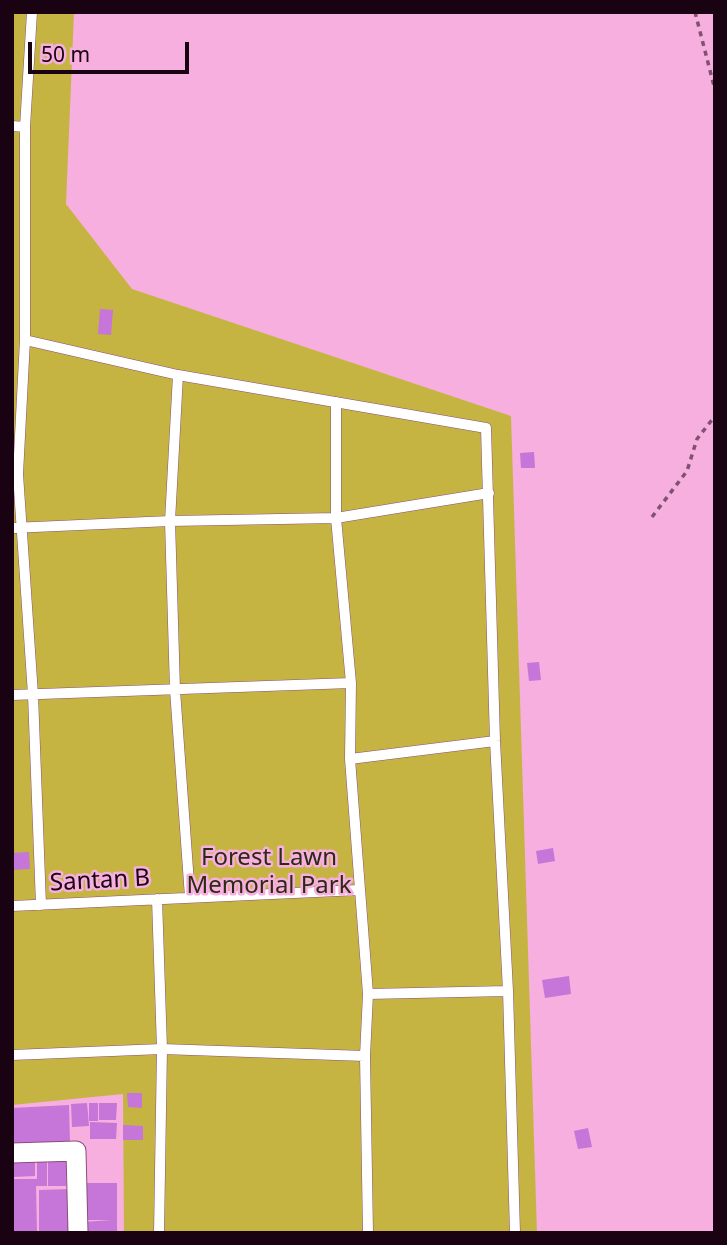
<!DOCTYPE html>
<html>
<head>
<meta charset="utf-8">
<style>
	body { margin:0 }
	#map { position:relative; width:727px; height:1245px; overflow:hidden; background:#f6afde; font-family:"Noto Sans",sans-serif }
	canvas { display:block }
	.frame { position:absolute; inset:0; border:14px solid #190312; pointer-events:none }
	.scale { position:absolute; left:28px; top:42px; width:161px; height:32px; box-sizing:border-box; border:4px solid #190312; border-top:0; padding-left:9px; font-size:21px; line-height:24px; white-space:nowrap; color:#190312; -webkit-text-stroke:5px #f6afde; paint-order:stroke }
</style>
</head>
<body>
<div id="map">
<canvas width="727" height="1245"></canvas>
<div class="frame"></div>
<div class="scale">50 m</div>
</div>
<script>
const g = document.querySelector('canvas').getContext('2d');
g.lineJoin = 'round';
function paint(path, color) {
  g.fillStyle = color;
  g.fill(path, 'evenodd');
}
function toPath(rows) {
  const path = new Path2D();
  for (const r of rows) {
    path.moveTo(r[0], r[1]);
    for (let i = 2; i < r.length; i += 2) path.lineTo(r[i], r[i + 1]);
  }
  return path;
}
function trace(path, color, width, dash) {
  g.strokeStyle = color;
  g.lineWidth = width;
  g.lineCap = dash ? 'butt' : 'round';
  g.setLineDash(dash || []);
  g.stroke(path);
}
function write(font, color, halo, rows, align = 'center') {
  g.font = font + ' "Noto Sans",sans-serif';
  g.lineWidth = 5;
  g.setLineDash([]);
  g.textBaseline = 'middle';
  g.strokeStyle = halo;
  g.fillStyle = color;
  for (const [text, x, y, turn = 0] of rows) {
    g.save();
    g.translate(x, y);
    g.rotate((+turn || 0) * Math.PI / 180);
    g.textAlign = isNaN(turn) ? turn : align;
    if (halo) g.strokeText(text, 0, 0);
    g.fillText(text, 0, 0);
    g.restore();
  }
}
paint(toPath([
	[12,12,74,12,66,204,132,289,511,416,537,1233,124,1233,123,1094,12,1105]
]), '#c6b442');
paint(toPath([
	[100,309,113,310,111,335,98,334],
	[534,452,535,468,521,468,520,453],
	[539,662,541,680,529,681,527,663],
	[553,848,555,861,538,864,536,851],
	[29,852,30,869,12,870,12,853],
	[569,976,571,994,545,998,542,980],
	[127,1093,142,1093,142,1108,128,1107],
	[87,1103,89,1126,72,1127,71,1104],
	[89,1103,98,1103,98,1121,89,1121],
	[99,1103,117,1103,116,1120,99,1120],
	[69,1105,70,1144,12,1146,12,1108],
	[90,1122,117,1123,116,1139,90,1139],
	[123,1125,143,1126,143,1140,123,1140],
	[588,1128,592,1147,578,1149,574,1131],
	[12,1160,35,1160,35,1176,12,1177],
	[37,1161,47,1162,47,1186,36,1186,37,1233,12,1233,12,1179,37,1179],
	[48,1162,66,1162,66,1186,48,1186],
	[81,1183,117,1183,117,1233,83,1233,83,1222,112,1220,82,1220],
	[71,1189,71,1233,39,1233,39,1190]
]), '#c675d8');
const lane = toPath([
	[32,12,25,127,25,340,178,375,486,428,495,741,508,991,515,1233],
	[12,126,25,127],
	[25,340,18,474,33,695,41,905],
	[178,375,170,521,175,690,190,897],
	[336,402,336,518,351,683,350,759,368,994,365,1056,368,1233],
	[12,528,170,521,336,518,489,493],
	[12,695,351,683],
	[350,759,495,741],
	[157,899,162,1049,159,1233],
	[12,906,359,890],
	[368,994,508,991],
	[12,1055,162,1049,365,1056]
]);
const street = toPath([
	[12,1153,76,1151,78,1233]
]);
trace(lane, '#8c4d79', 11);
trace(street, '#8c4d79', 21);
trace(toPath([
	[695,12,715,90],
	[652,517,687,471,697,439,715,416]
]), '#7f5270', 3.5, [5, 5]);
trace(lane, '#fff', 10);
trace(street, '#fff', 19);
write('24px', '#2d2a12', '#f6afde', [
	["Forest Lawn",269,858],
	["Memorial Park",269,886]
]);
write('24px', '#190312', '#f6afde', [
	["Santan B",100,881,-3]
]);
</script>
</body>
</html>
